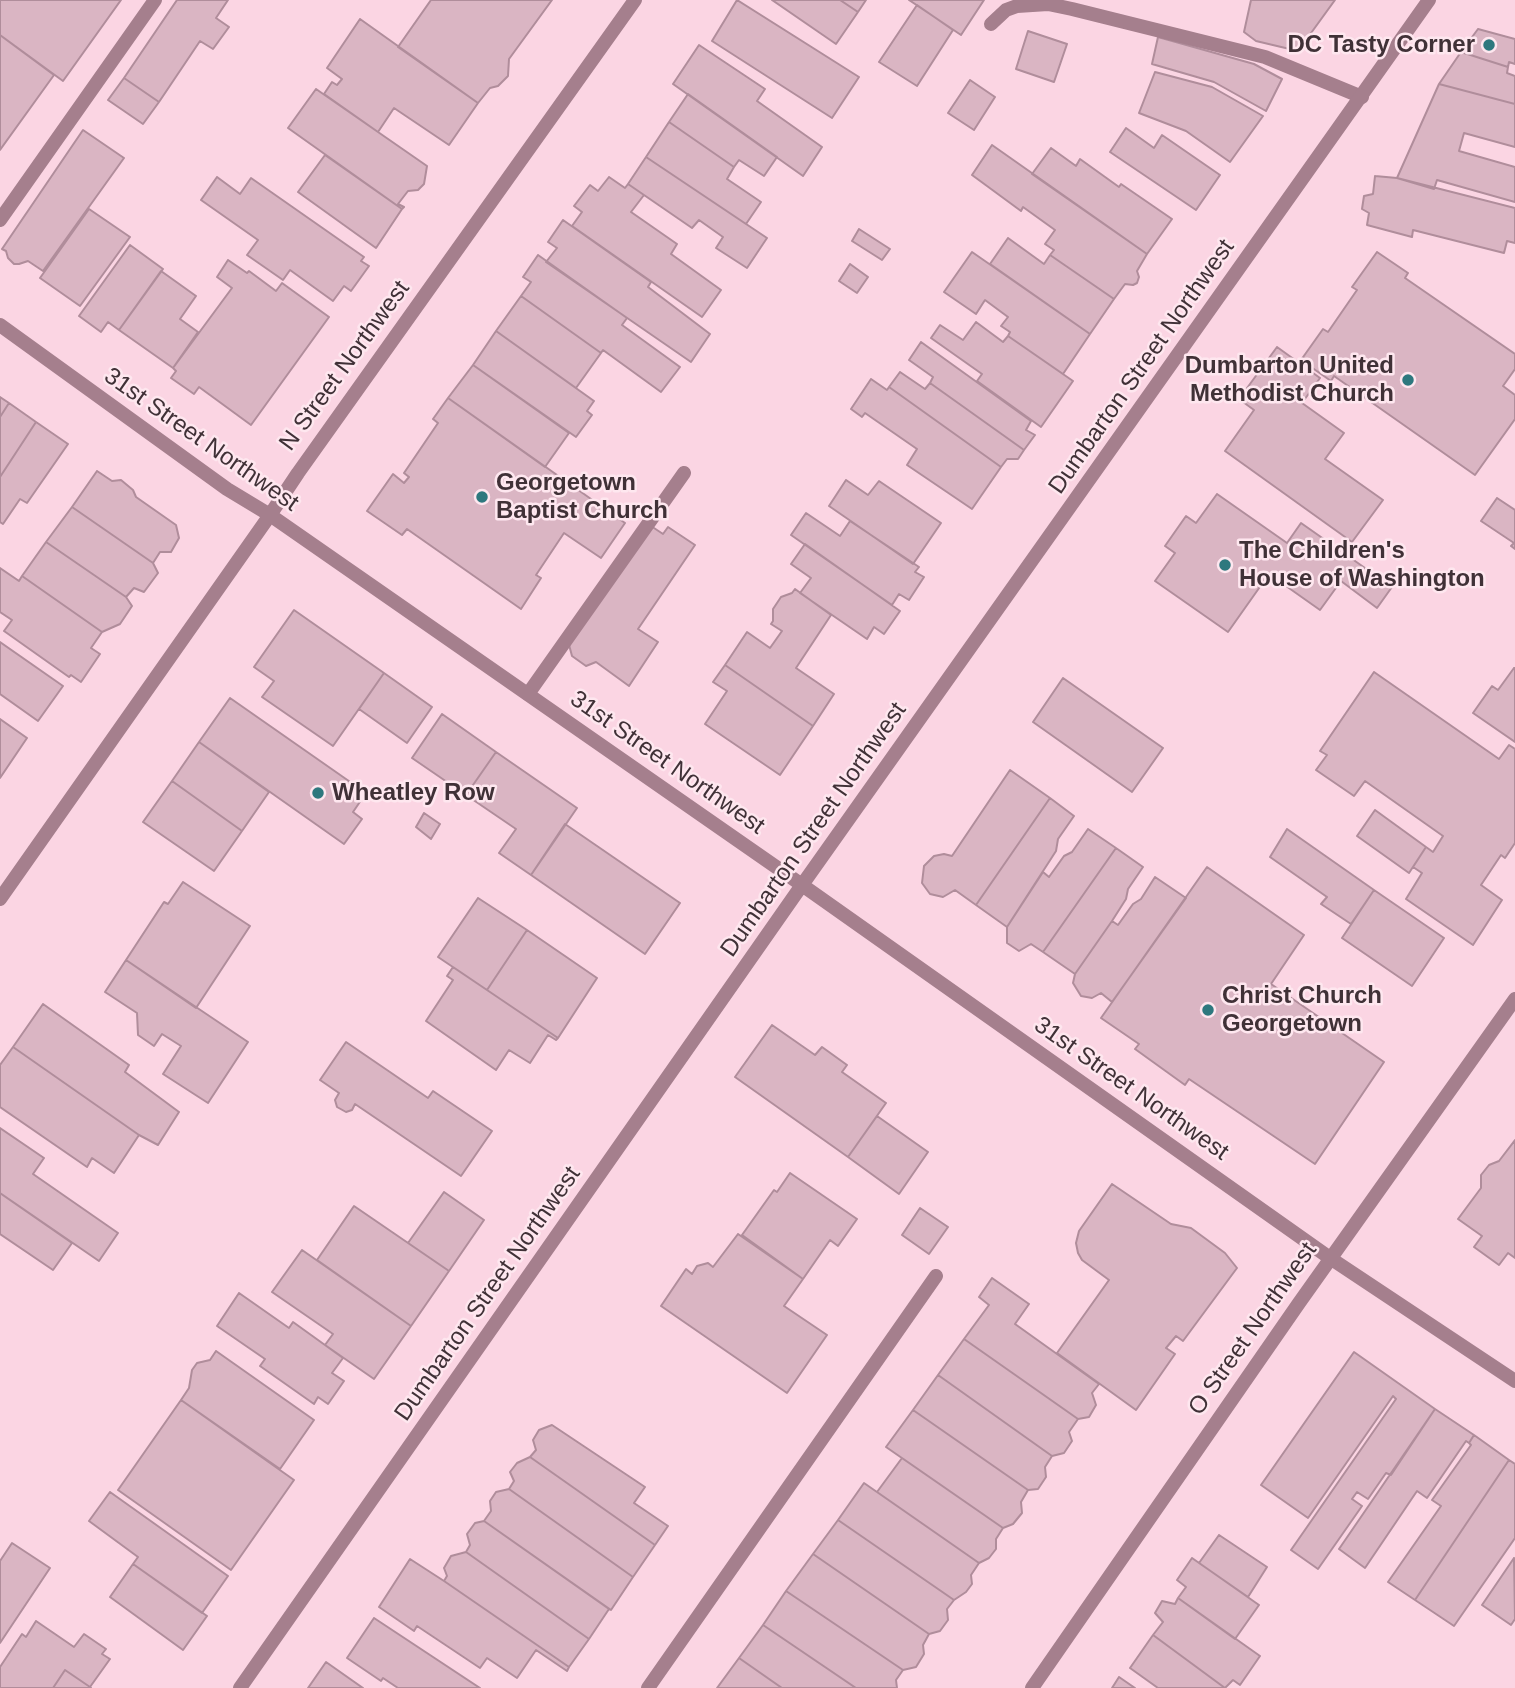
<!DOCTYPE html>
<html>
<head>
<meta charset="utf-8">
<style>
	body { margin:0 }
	canvas { display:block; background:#fbd5e3 }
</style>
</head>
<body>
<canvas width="1515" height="1688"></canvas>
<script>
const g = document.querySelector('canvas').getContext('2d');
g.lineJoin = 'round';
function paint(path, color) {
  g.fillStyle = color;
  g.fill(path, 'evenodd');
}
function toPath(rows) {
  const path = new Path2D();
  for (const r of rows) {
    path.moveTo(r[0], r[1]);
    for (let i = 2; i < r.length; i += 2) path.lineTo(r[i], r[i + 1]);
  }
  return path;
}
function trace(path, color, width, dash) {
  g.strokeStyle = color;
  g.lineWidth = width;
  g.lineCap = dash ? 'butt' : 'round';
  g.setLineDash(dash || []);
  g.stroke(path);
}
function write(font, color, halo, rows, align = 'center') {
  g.font = font + ' Helvetica,sans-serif';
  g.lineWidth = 5;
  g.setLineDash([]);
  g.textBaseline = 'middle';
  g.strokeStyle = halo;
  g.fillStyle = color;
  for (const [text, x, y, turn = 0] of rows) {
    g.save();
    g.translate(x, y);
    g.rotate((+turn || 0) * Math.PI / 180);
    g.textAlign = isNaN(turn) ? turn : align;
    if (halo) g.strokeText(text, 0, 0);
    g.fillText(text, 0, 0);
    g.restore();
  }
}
const building = toPath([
	[0,0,121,0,63,81,0,35,0,0],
	[177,0,228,0,216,18,229,27,213,49,200,41,159,102,124,78,177,0],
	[431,0,552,0,509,59,508,76,498,86,490,88,478,103,398,47,431,0],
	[737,0,859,77,832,118,712,41,737,0],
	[772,0,840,0,858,12,836,44,772,0],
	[840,0,866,0,858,12,840,0],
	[909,0,984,0,961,35,909,0],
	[1251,0,1335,0,1298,51,1256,41,1244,32,1251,0],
	[917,5,953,30,917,86,879,62,917,5],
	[360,19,478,103,449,145,394,108,378,132,324,94,332,82,337,85,342,79,327,68,360,19],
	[1478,29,1515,39,1515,64,1509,62,1508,67,1461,52,1478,29],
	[1028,31,1067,44,1054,82,1016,69,1028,31],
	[0,35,54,75,0,150,0,35],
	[1158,37,1254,64,1282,79,1266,111,1214,82,1152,64,1158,37],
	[699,45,765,89,757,101,822,147,803,176,673,84,699,45],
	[1461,52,1508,67,1507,73,1515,76,1515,104,1439,84,1461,52],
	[1155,72,1212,87,1263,116,1230,162,1186,131,1139,113,1155,72],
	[124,78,159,102,143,124,108,100,124,78],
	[970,80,995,97,974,130,948,113,970,80],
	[1439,84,1515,104,1515,147,1464,133,1459,151,1515,167,1515,202,1437,180,1434,189,1397,178,1439,84],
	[316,89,427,166,424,184,418,190,408,191,398,204,404,207,402,209,288,128,316,89],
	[688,94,777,157,764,176,739,160,734,167,669,122,688,94],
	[669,122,734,167,727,179,761,202,746,224,646,157,669,122],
	[1126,128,1154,148,1162,135,1220,175,1196,210,1110,152,1126,128],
	[83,130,124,158,43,271,28,261,19,264,14,264,8,258,6,251,2,249,83,130],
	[992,145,1147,254,1137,271,1139,277,1137,283,1133,285,1125,284,1114,299,1050,255,1054,250,1045,244,1055,230,1023,207,1021,211,972,175,992,145],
	[1051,148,1076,166,1080,159,1119,187,1121,184,1172,219,1147,254,1032,174,1051,148],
	[325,155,402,209,376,248,298,192,325,155],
	[646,157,767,238,747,268,716,248,723,237,699,220,692,228,628,184,646,157],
	[1375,176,1397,178,1515,208,1515,243,1507,241,1504,253,1413,230,1412,237,1367,225,1369,213,1362,209,1364,196,1373,194,1375,176],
	[217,177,240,194,251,178,364,257,361,261,369,266,351,291,344,286,333,301,290,270,283,280,247,255,258,240,201,200,217,177],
	[609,177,625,188,628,184,644,195,631,212,677,244,671,254,721,290,702,317,572,226,582,212,574,206,590,185,598,191,609,177],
	[89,209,130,237,80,306,40,278,89,209],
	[563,220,651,282,648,287,710,334,691,362,546,262,557,248,548,242,563,220],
	[859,229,890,249,882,260,852,241,859,229],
	[1008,238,1044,264,1050,255,1114,299,1090,334,990,264,1008,238],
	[130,245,163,269,119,330,108,322,101,332,79,316,130,245],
	[972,252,1090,334,1063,374,1008,336,1010,332,1001,326,1008,317,985,300,976,314,944,292,972,252],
	[1377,252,1408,273,1405,278,1515,354,1515,369,1503,386,1515,395,1515,419,1475,475,1334,376,1331,381,1301,360,1323,329,1328,332,1357,290,1352,287,1377,252],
	[538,255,627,318,622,325,680,367,661,392,603,350,601,353,521,296,531,282,523,277,538,255],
	[228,260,247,273,249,271,276,291,282,283,329,317,251,425,199,387,194,394,171,378,176,371,173,368,232,288,217,277,228,260],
	[850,264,868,277,857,293,839,281,850,264],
	[161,271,196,296,180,319,198,332,173,368,119,330,161,271],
	[521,296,601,353,576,388,496,331,521,296],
	[976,322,1003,342,1008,336,1073,381,1041,427,977,381,982,374,931,338,940,325,963,340,976,322],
	[496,331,594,401,587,411,592,415,576,437,473,365,496,331],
	[921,342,1031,421,1026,430,1035,435,1024,450,930,383,933,377,909,360,921,342],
	[1277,347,1320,378,1302,403,1344,433,1325,459,1383,500,1352,542,1225,451,1254,410,1239,399,1277,347],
	[473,365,569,433,545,467,448,398,473,365],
	[900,372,925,389,930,383,1024,450,1018,459,1007,459,1001,467,889,387,900,372],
	[871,379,887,390,889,387,1001,467,972,509,907,465,917,449,865,413,862,417,851,409,871,379],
	[0,397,9,403,0,417,0,397],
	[448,398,625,523,601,558,564,533,536,575,541,578,521,609,407,529,402,535,367,511,393,474,404,483,409,477,404,473,438,423,433,419,448,398],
	[9,403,36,422,0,477,0,417,9,403],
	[36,422,68,444,27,503,20,499,3,524,0,522,0,477,36,422],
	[97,471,112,481,121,480,133,490,136,497,176,525,179,538,171,552,160,552,153,563,72,507,97,471],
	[846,480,868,495,879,481,941,523,913,564,829,506,846,480],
	[1217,494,1287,543,1301,523,1392,587,1377,608,1341,581,1320,610,1269,574,1228,632,1155,581,1175,553,1165,546,1186,516,1196,523,1217,494],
	[1497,498,1515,510,1515,549,1511,546,1514,543,1481,521,1497,498],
	[72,507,153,563,158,573,144,592,134,588,126,597,46,542,72,507],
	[806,513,840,536,850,521,919,567,915,572,924,577,909,600,899,594,892,605,791,535,806,513],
	[648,524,663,534,668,527,695,545,638,629,658,642,629,686,596,662,586,666,572,656,568,641,648,524],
	[46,542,126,597,132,606,120,624,102,632,22,576,46,542],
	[805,544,900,611,884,634,874,627,867,639,800,593,811,578,791,564,805,544],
	[0,568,19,581,22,576,102,632,91,648,100,654,81,682,71,675,69,677,4,631,12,620,0,612,0,568],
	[795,589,831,615,796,668,834,694,813,726,725,665,747,632,770,648,782,631,771,624,773,621,773,609,781,597,792,593,795,589],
	[294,610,384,673,333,746,262,697,274,681,254,667,294,610],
	[0,642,63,686,38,721,0,694,0,642],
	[725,665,813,726,780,775,705,724,727,691,713,682,725,665],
	[1514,668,1515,668,1515,742,1473,713,1492,686,1498,690,1514,668],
	[1374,672,1499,759,1509,745,1515,749,1515,843,1505,858,1501,855,1481,885,1502,900,1473,945,1406,899,1422,873,1413,867,1426,847,1433,852,1443,836,1365,781,1354,796,1316,770,1327,755,1320,751,1374,672],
	[384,673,432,707,407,743,359,709,384,673],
	[1063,678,1163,748,1132,792,1033,722,1063,678],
	[230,698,366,793,353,812,362,819,344,844,199,742,230,698],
	[442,714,496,752,466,795,412,758,442,714],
	[0,719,27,738,0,778,0,719],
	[199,742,269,792,242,831,172,781,199,742],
	[496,752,577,808,531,875,499,853,516,829,466,795,496,752],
	[1010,770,1050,798,976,905,955,890,943,897,930,894,922,883,924,866,934,856,944,854,952,856,1010,770],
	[172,781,242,831,214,871,143,822,172,781],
	[1050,798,1074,816,1058,839,1056,851,1007,927,976,905,1050,798],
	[1375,810,1426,847,1409,873,1357,836,1375,810],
	[424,813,440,824,431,839,416,827,424,813],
	[565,824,680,903,645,954,531,875,565,824],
	[1088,829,1116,848,1043,952,1031,944,1019,951,1007,943,1007,927,1043,872,1049,877,1064,856,1072,852,1088,829],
	[1287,829,1374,890,1351,924,1321,904,1327,897,1270,857,1287,829],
	[1116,848,1143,867,1128,889,1126,899,1112,921,1075,974,1043,952,1116,848],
	[1207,867,1304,935,1271,984,1384,1062,1315,1164,1189,1079,1185,1085,1135,1049,1139,1044,1101,1018,1207,867],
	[1155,877,1186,898,1112,1002,1101,993,1092,998,1081,996,1073,983,1075,974,1112,921,1118,925,1133,904,1141,899,1155,877],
	[183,882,250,926,196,1008,126,960,164,902,168,904,183,882],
	[1374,890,1444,938,1412,986,1342,938,1374,890],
	[478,898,527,930,487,990,438,957,478,898],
	[527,930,597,978,558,1038,487,990,527,930],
	[126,960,248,1042,208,1103,163,1074,181,1046,162,1034,154,1046,138,1035,137,1013,105,992,126,960],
	[453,967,487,990,558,1038,556,1040,548,1035,530,1063,509,1050,496,1070,426,1021,453,980,447,976,453,967],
	[43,1004,129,1065,125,1072,179,1112,158,1145,139,1135,13,1047,43,1004],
	[772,1025,815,1055,822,1047,847,1065,842,1072,886,1103,848,1157,735,1077,772,1025],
	[346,1042,428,1098,433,1091,492,1131,461,1176,355,1104,352,1110,346,1112,337,1107,335,1100,339,1093,320,1080,346,1042],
	[13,1047,139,1135,114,1173,92,1158,87,1167,0,1107,0,1065,13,1047],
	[877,1116,928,1152,899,1194,848,1157,877,1116],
	[0,1128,44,1158,33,1174,118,1233,99,1261,0,1193,0,1128],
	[1515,1140,1515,1258,1508,1253,1499,1265,1474,1247,1482,1236,1458,1219,1481,1188,1481,1175,1489,1165,1499,1161,1515,1140],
	[790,1173,857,1219,838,1246,830,1240,803,1279,742,1235,774,1190,777,1192,790,1173],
	[1112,1184,1171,1224,1191,1228,1225,1253,1237,1268,1183,1341,1176,1336,1166,1348,1175,1354,1136,1410,1057,1353,1109,1280,1082,1260,1078,1253,1076,1243,1079,1231,1112,1184],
	[444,1192,484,1220,449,1271,408,1243,444,1192],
	[0,1193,72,1243,53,1270,0,1234,0,1193],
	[354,1206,449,1271,411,1326,317,1260,354,1206],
	[920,1208,948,1227,929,1254,902,1235,920,1208],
	[738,1234,803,1279,784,1306,827,1335,787,1393,661,1306,686,1269,692,1274,697,1266,708,1263,713,1267,738,1234],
	[302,1250,411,1326,374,1379,325,1345,333,1334,272,1292,302,1250],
	[992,1278,1029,1304,1015,1324,1099,1384,1092,1393,1096,1405,1089,1417,1078,1419,964,1339,989,1305,979,1297,992,1278],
	[239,1293,289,1328,293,1322,343,1358,332,1373,344,1381,328,1404,318,1397,314,1404,260,1366,265,1359,217,1326,239,1293],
	[964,1339,1078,1419,1069,1432,1072,1441,1064,1453,1052,1456,938,1375,964,1339],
	[216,1351,314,1420,280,1469,181,1400,189,1388,192,1370,197,1363,210,1360,216,1351],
	[1354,1352,1435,1409,1391,1475,1386,1473,1368,1499,1357,1492,1352,1499,1362,1506,1318,1569,1291,1550,1396,1399,1393,1396,1308,1518,1261,1485,1354,1352],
	[938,1375,1052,1456,1045,1467,1046,1477,1038,1489,1028,1490,913,1410,938,1375],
	[181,1400,294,1480,231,1570,118,1490,181,1400],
	[1435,1409,1474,1435,1469,1443,1466,1441,1427,1498,1417,1491,1365,1568,1339,1549,1435,1409],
	[913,1410,1028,1490,1021,1502,1022,1513,1013,1524,1003,1528,886,1447,913,1410],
	[552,1425,645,1487,634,1503,668,1526,655,1545,530,1457,536,1450,533,1440,539,1430,552,1425],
	[1474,1435,1509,1460,1415,1600,1388,1582,1441,1506,1432,1500,1471,1445,1469,1443,1474,1435],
	[530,1457,655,1545,633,1577,509,1489,514,1481,510,1472,517,1463,530,1457],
	[902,1458,1003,1528,996,1539,996,1549,989,1558,979,1563,877,1492,902,1458],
	[1509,1460,1515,1464,1515,1538,1454,1626,1415,1600,1509,1460],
	[864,1483,979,1563,971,1575,972,1584,966,1592,954,1600,838,1520,864,1483],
	[509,1489,633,1577,611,1610,484,1521,491,1511,490,1501,496,1492,509,1489],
	[110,1492,228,1576,202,1613,133,1564,138,1557,89,1521,110,1492],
	[838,1520,954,1600,947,1609,948,1620,940,1631,929,1634,813,1554,838,1520],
	[484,1521,609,1609,589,1639,466,1552,470,1545,467,1534,475,1523,484,1521],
	[1219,1535,1267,1567,1248,1597,1199,1563,1219,1535],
	[12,1543,50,1568,0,1643,0,1561,12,1543],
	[466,1552,589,1639,569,1667,444,1581,447,1576,444,1568,451,1556,466,1552],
	[813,1554,929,1634,923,1645,924,1654,916,1667,903,1670,786,1591,813,1554],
	[1192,1558,1259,1605,1235,1639,1178,1598,1186,1587,1177,1580,1192,1558],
	[1514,1558,1515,1619,1511,1625,1482,1605,1514,1558],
	[410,1559,444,1581,569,1667,567,1671,536,1650,517,1678,487,1658,480,1668,417,1626,414,1631,379,1607,410,1559],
	[133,1564,207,1616,183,1650,110,1597,133,1564],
	[786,1591,903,1670,896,1680,897,1688,856,1688,763,1625,786,1591],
	[1178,1598,1260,1656,1240,1685,1233,1680,1225,1688,1153,1635,1163,1622,1155,1613,1162,1601,1175,1604,1178,1598],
	[374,1618,480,1688,398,1688,383,1678,381,1681,347,1658,374,1618],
	[36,1621,74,1647,84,1634,106,1649,102,1654,110,1659,90,1687,65,1670,53,1688,0,1688,0,1667,22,1634,26,1637,36,1621],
	[763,1625,856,1688,782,1688,739,1658,763,1625],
	[1153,1635,1225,1688,1158,1688,1130,1668,1153,1635],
	[739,1658,782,1688,717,1688,739,1658],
	[326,1662,363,1688,308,1688,326,1662],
	[65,1670,90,1687,91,1688,53,1688,65,1670],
	[1119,1677,1135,1688,1112,1688,1119,1677]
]);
paint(building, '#dab5c3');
trace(building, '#b08d9b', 2);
trace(toPath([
	[991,24,1006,10,1017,6,1048,4,1072,9,1265,57,1362,97],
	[0,220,155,0],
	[528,694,684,473],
	[648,1688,936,1276]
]), '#a57f8d', 14);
trace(toPath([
	[0,325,227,489,270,515,802,885,1330,1258,1515,1381],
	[0,899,270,515,298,473,635,0],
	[240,1688,802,885,1429,0],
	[1032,1688,1299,1303,1515,999]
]), '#a57f8d', 14);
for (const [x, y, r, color] of [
	[1489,45,7,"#2e787e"],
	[1408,380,7,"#2e787e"],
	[482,497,7,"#2e787e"],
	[1225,565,7,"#2e787e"],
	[318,793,7,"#2e787e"],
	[1208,1010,7,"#2e787e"]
]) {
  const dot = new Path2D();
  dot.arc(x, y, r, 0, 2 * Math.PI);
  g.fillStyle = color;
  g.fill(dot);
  trace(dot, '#fee7ef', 2.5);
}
write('bold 24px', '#403137', '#fee7ef', [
	["DC Tasty Corner",1475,45,"right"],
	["Dumbarton United",1394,366,"right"],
	["Methodist Church",1394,394,"right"],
	["Georgetown",496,483],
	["Baptist Church",496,511],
	["The Children's",1239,551],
	["House of Washington",1239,579],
	["Wheatley Row",332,793],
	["Christ Church",1222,996],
	["Georgetown",1222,1024]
], 'left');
write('24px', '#403137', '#fee7ef', [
	["N Street Northwest",345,366,-54],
	["Dumbarton Street Northwest",1142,367,-55],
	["31st Street Northwest",201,440,35],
	["31st Street Northwest",667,763,35],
	["Dumbarton Street Northwest",814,830,-55],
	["31st Street Northwest",1131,1089,35],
	["Dumbarton Street Northwest",488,1294,-55],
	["O Street Northwest",1253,1329,-55]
]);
</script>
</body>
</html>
